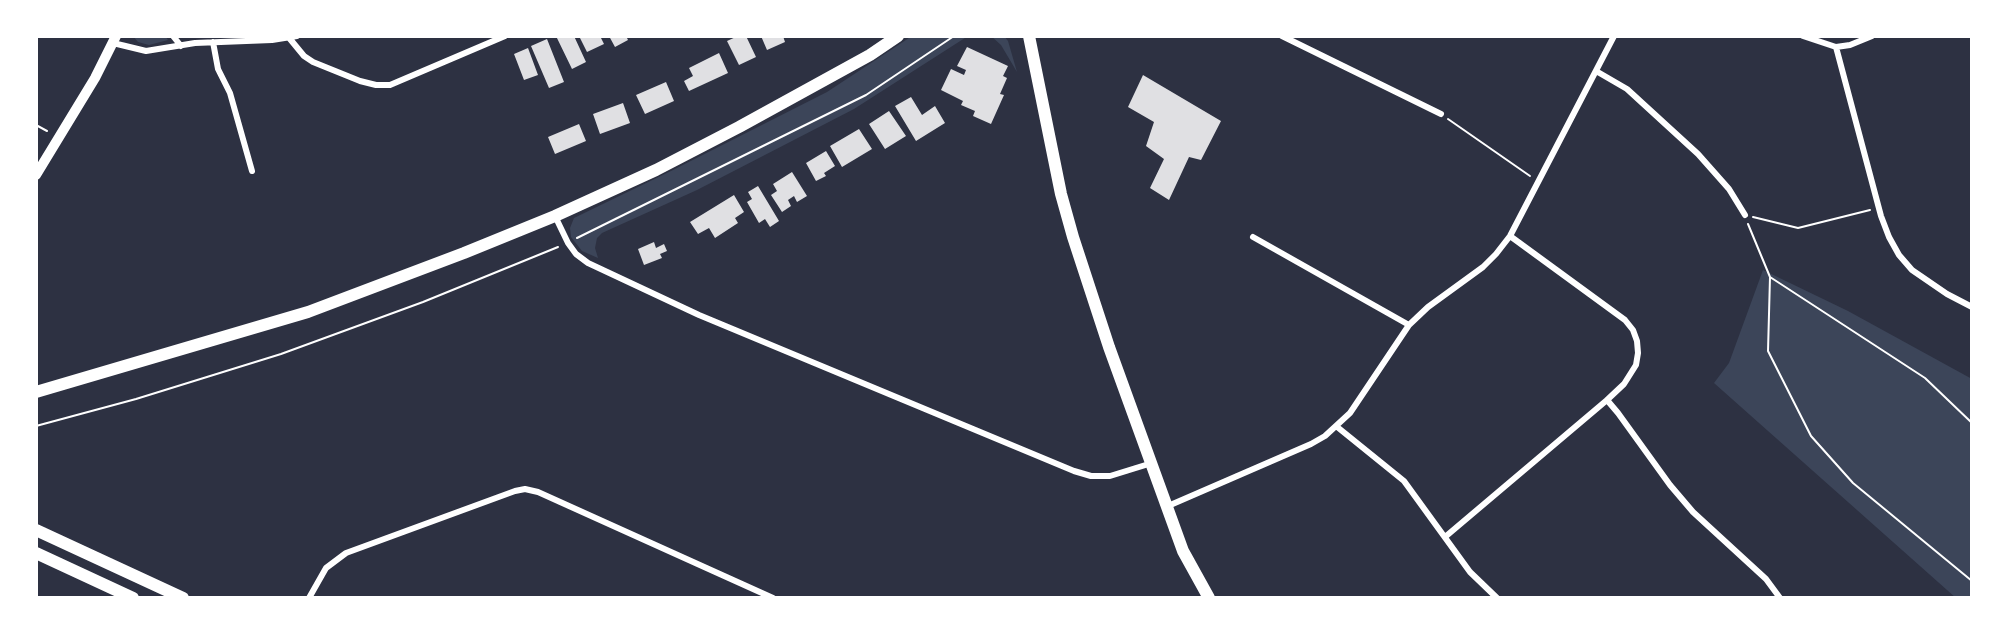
<!DOCTYPE html>
<html>
<head>
<meta charset="utf-8">
<style>
	body { margin:0 }
	#map { position:relative; width:2008px; height:634px; overflow:hidden; background:#2d3142; font-family:Georgia,serif }
	canvas { display:block }
	.frame { position:absolute; inset:0; border:38px solid #fff; pointer-events:none }
</style>
</head>
<body>
<div id="map">
<canvas width="2008" height="634"></canvas>
<div class="frame"></div>
</div>
<script>
const g = document.querySelector('canvas').getContext('2d');
g.lineJoin = 'round';
function paint(path, color) {
  g.fillStyle = color;
  g.fill(path, 'evenodd');
}
function toPath(rows) {
  const path = new Path2D();
  for (const r of rows) {
    path.moveTo(r[0], r[1]);
    for (let i = 2; i < r.length; i += 2) path.lineTo(r[i], r[i + 1]);
  }
  return path;
}
function trace(path, color, width, dash) {
  g.strokeStyle = color;
  g.lineWidth = width;
  g.lineCap = dash ? 'butt' : 'round';
  g.setLineDash(dash || []);
  g.stroke(path);
}
paint(toPath([
	[133,36,165,36,168,40,149,45,138,42],
	[912,36,968,36,854,109,697,190,602,233,597,238,595,248,598,258,582,251,571,237,570,228,574,218,671,171,827,92],
	[991,36,1004,36,1008,41,1017,72,1001,45],
	[1763,270,1848,311,1972,379,1972,598,1956,598,1714,383,1729,363]
]), '#3c4559');
paint(toPath([
	[556,36,574,36,586,62,572,69],
	[579,36,600,36,604,44,587,52],
	[609,36,626,36,628,40,615,47],
	[738,36,746,36,756,57,739,65,727,41],
	[761,36,783,36,785,42,767,50],
	[547,39,564,82,549,88,531,46],
	[967,47,1008,66,1003,76,1007,78,1000,94,1004,95,991,124,973,116,975,111,961,105,963,101,941,90,951,69,964,75,966,70,957,66],
	[528,48,538,75,524,80,514,54],
	[719,53,728,73,689,91,684,81,693,76,689,68],
	[1143,75,1221,121,1201,160,1189,157,1169,200,1150,188,1164,159,1146,146,1154,122,1128,107],
	[666,82,674,101,645,114,636,95],
	[911,97,922,115,935,106,945,123,916,141,895,106],
	[623,103,630,123,600,134,593,114],
	[889,111,906,136,885,149,869,124],
	[579,124,586,141,555,154,548,137],
	[859,129,872,149,842,167,830,146],
	[826,151,835,166,824,173,826,176,816,181,806,163],
	[792,172,807,196,797,202,794,196,788,200,791,206,782,212,771,195,777,191,773,184],
	[758,186,779,221,770,227,765,219,759,223,747,202,752,199,748,192],
	[734,195,744,212,735,218,738,223,715,238,709,228,698,234,690,222],
	[654,242,656,248,664,244,667,251,660,254,662,258,644,265,638,249]
]), '#e0e0e3');
trace(toPath([
	[1448,119,1530,176],
	[36,125,47,131],
	[1753,217,1798,228,1870,210],
	[1748,224,1770,277,1925,378,1972,423],
	[577,238,866,95,954,36],
	[1770,277,1768,351,1811,436,1853,483,1972,581],
	[36,426,136,399,281,354,423,302,558,247]
]), '#fff', 2);
trace(toPath([
	[173,36,181,46],
	[1282,36,1441,114],
	[1803,36,1836,47,1850,45,1872,36],
	[290,39,304,56,313,62,360,81,376,85,390,85,505,36],
	[213,42,218,69,230,93,252,171],
	[113,43,146,51,195,43,272,40,297,36],
	[1836,47,1881,216,1889,237,1899,255,1912,270,1947,294,1972,307],
	[1596,71,1627,89,1698,154,1729,189,1745,215],
	[555,216,568,243,576,254,588,263,699,315,1074,471,1091,476,1110,476,1152,463],
	[1510,236,1625,320,1633,330,1637,341,1638,353,1636,365,1624,384,1607,400,1618,413,1670,485,1693,512,1766,579,1780,598],
	[1253,237,1409,325],
	[1336,426,1404,481,1470,572,1497,598],
	[1168,506,1311,444,1325,436,1350,413,1409,325,1428,307,1483,267,1496,254,1510,236,1614,36],
	[1445,537,1607,400],
	[309,598,326,568,346,553,515,491,525,489,538,492,773,598]
]), '#fff', 6);
trace(toPath([
	[36,175,95,78,116,36]
]), '#fff', 10);
trace(toPath([
	[1029,36,1061,194,1073,237,1109,347,1183,551,1209,598],
	[36,392,308,312,464,253,555,216,656,170,739,127,870,55,898,36],
	[36,530,183,598],
	[36,553,133,598]
]), '#fff', 12);
</script>
</body>
</html>
